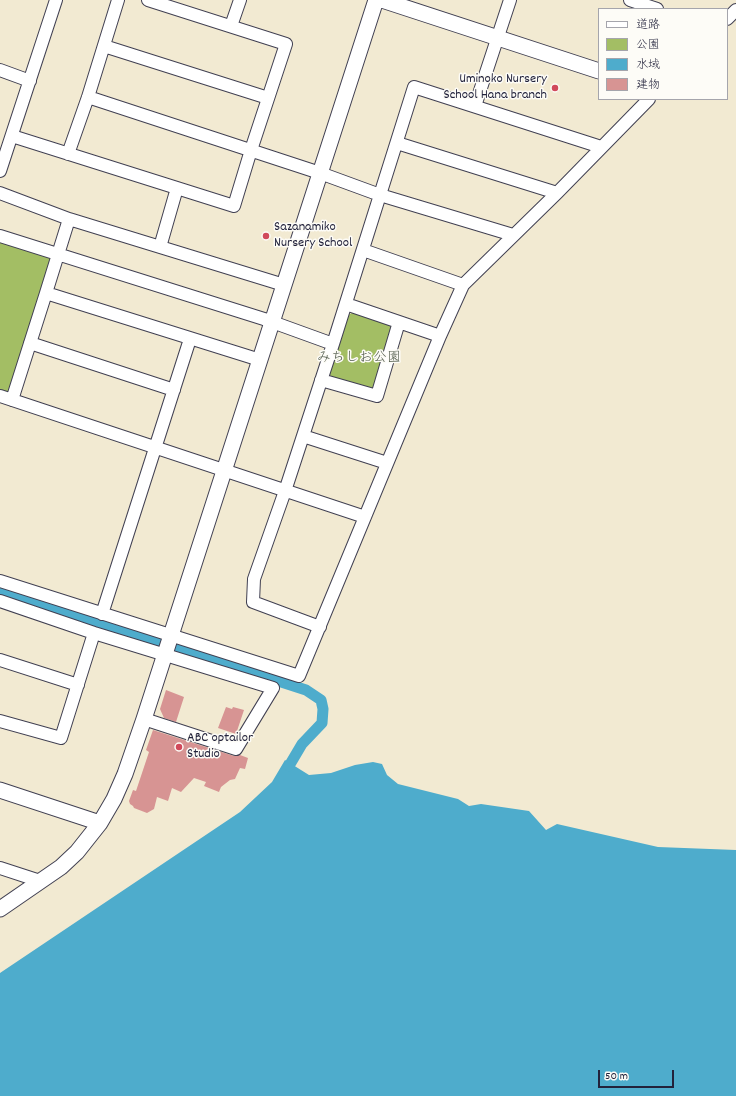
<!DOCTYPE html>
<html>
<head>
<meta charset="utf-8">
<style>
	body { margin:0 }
	#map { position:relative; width:736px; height:1096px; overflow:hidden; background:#f2ead2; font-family:Dekko,"Klee One",sans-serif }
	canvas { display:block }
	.legend { position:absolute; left:598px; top:8px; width:130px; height:92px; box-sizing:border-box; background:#fdfcf7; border:1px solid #a5a5ac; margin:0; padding:5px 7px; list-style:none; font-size:12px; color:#22223b }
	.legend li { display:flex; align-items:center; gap:8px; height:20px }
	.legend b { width:20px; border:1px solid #a5a5ac }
	.scale { position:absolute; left:598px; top:1070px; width:76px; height:18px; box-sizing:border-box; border:2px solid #22223b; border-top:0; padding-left:5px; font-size:12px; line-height:14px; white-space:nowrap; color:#22223b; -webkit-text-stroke:3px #fdfcf7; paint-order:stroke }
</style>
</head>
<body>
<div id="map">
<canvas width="736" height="1096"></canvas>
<ul class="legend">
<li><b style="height:5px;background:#fff"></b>道路</li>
<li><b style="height:11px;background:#a3be64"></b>公園</li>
<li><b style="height:11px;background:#4eaccc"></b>水域</li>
<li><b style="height:11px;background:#d79493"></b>建物</li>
</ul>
<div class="scale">50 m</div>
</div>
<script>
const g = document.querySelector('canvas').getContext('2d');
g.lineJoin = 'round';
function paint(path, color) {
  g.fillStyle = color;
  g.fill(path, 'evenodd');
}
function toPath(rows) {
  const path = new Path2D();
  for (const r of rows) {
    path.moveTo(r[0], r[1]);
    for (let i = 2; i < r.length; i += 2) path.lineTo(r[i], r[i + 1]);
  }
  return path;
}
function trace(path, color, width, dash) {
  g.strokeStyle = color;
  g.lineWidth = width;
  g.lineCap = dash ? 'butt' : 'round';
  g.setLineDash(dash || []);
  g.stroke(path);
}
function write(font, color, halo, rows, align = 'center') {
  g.font = font + ' Dekko,"Klee One",sans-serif';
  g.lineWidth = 3;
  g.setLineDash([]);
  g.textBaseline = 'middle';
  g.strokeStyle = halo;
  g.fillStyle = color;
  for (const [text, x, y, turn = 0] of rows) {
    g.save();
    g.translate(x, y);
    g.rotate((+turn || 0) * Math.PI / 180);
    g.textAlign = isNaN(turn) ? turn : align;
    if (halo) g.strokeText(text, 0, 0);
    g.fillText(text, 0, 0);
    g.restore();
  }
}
paint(toPath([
	[0,239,54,257,10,394,0,391],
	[354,312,391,324,394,329,377,389,331,380,327,372,346,316]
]), '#a3be64');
paint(toPath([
	[285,760,309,775,331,773,355,765,373,762,382,764,387,775,398,784,458,799,469,806,481,804,529,811,546,830,557,824,658,847,736,850,736,1096,0,1096,0,973,240,812,272,782]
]), '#4eaccc');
trace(toPath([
	[0,591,306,690,321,700,323,709,322,723,302,744,289,766]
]), '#4eaccc', 11);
paint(toPath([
	[166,690,184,697,176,722,164,718,160,709],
	[226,707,232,709,233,707,244,710,236,734,218,728],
	[153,730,234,756,240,755,248,758,245,769,240,768,235,779,230,780,221,787,219,792,204,786,206,782,194,778,181,792,172,788,168,801,157,797,154,809,147,813,134,808,133,806,130,804,129,801,133,790,136,791,149,752,146,750]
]), '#d79493');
const minor = toPath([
	[630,0,657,9],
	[727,19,736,10],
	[231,26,240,0],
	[104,46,268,98],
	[0,70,30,81],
	[88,97,320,173,380,195,513,235],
	[475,106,510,0],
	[12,136,234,206,251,150,286,44,148,0],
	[397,143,557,193],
	[68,154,88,97,118,0],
	[0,171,56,0],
	[0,193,69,219,284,285],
	[0,236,264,319,333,344],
	[160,247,177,188],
	[363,250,463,285],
	[46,293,69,219],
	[346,304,440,336],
	[30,343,174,390],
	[321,380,377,396,399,322],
	[0,396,365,517],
	[12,400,46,293,260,360],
	[303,436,387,463],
	[0,581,299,676,440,336,463,285,557,193,649,99],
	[0,601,94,633,273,688,236,749,144,719],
	[102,614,190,339],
	[320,627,253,602,254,579,285,491,333,344,414,87,601,147],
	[0,660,78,685],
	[0,721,61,738,94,633],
	[0,868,40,881]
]);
const tertiary = toPath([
	[382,0,599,71],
	[0,790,100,823],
	[0,909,61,867,77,852,100,823,114,799,125,774,144,719,376,0]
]);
trace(minor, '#414052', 14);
trace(tertiary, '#414052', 17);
trace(minor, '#fff', 12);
trace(tertiary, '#fff', 15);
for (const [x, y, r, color] of [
	[555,88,4,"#d1495b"],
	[266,236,4,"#d1495b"],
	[179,747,4,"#d1495b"]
]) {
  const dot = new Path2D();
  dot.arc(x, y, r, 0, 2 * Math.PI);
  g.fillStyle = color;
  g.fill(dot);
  trace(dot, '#fdfcf7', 1.5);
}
write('14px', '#22223b', '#fdfcf7', [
	["Uminoko Nursery",547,80,"right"],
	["School Hana branch",547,96,"right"],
	["Sazanamiko",274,228],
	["Nursery School",274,244],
	["ABC optailor",187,739],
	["Studio",187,755]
], 'left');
write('14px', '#4f5949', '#fdfcf7', [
	["みちしお公園",359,359]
]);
</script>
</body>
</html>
